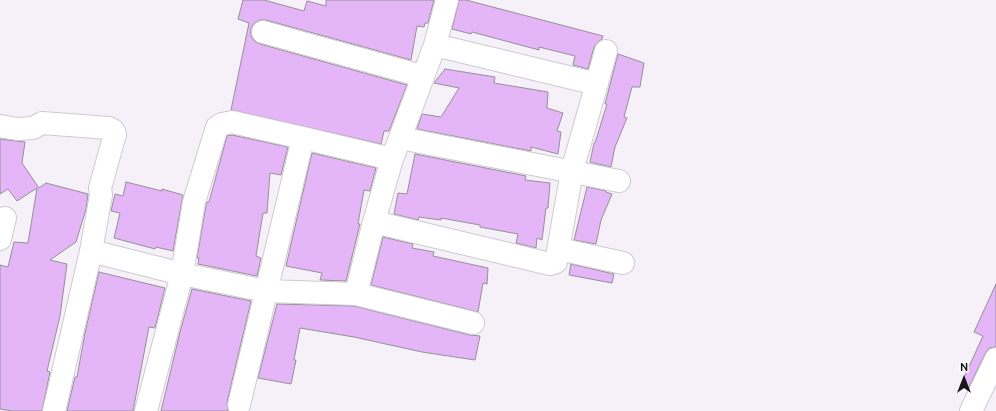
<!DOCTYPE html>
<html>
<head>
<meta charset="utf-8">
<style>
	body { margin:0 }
	#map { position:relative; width:996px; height:411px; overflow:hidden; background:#f6f1f8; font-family:Ubuntu,sans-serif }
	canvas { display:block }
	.north { position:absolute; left:944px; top:359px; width:40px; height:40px; -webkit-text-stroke:3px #fff; paint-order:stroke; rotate:0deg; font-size:11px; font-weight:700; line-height:16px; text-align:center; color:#161517 }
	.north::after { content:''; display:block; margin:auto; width:14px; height:18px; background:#161517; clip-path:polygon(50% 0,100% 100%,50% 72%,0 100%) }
</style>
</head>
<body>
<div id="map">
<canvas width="996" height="411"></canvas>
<div class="north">N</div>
</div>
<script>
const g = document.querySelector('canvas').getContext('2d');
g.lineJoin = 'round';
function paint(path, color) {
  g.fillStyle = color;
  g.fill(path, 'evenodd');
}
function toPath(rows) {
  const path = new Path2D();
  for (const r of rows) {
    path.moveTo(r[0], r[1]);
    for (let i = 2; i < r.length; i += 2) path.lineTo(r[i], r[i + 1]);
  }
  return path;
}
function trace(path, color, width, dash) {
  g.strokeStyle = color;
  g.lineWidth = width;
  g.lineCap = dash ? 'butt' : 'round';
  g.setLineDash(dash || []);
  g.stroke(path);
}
const building = toPath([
	[243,0,264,0,304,11,307,1,326,6,326,0,434,0,428,23,425,23,424,27,417,26,411,60,266,20,260,20,254,23,251,28,251,36,254,41,260,44,407,85,389,131,384,131,381,144,231,110,249,23,238,19,243,0],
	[459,0,466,0,603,36,602,39,598,42,594,47,588,69,573,65,575,56,539,47,539,50,472,32,471,34,452,29,459,0],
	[618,54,644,63,640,87,632,87,624,117,627,118,615,147,611,167,590,162,594,143,595,143,607,104,605,104,618,54],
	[445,69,495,77,494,83,548,92,547,108,563,113,557,131,561,132,558,154,531,147,531,151,417,129,422,114,441,117,459,88,434,83,445,69],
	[232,135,288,147,281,175,270,173,267,213,263,213,256,256,261,258,257,276,198,264,199,258,197,258,206,205,207,202,209,202,227,136,232,135],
	[0,139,25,142,22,163,39,188,46,183,88,194,86,209,76,242,50,260,67,264,60,316,47,371,50,372,42,411,12,411,0,409,0,265,8,267,14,242,28,243,37,188,17,201,8,189,0,194,0,139],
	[312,153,376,168,370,191,364,190,358,224,360,224,346,281,320,280,322,273,286,266,312,153],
	[415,154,526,176,525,180,550,183,548,208,546,208,542,240,537,238,536,248,516,243,518,234,480,227,480,225,441,218,441,220,419,217,418,220,394,214,398,193,407,194,415,154],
	[126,182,162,191,162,189,183,195,173,251,156,247,155,249,114,238,120,213,111,211,115,194,123,196,126,182],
	[587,187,606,191,606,192,612,194,601,220,596,244,574,240,587,187],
	[383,237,413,244,412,248,434,252,433,256,488,268,487,284,483,283,478,312,371,285,383,237],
	[571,264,614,274,612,283,569,275,571,264],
	[99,272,165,288,155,328,149,327,133,411,67,411,75,377,77,377,85,333,99,272],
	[996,284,996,347,989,348,985,354,968,389,960,386,983,336,974,332,996,284],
	[192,289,251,301,227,402,228,411,161,411,180,332,192,289],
	[277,304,354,306,470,335,480,336,475,360,422,352,354,337,300,328,294,360,296,360,291,384,258,378,277,304]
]);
paint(building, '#e4b5f7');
trace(building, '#949096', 1);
const minor = toPath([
	[263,32,422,76],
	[435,45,597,84],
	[0,126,17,129,33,128,42,123,109,128,113,130,115,134,100,188,101,195,91,251,54,411],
	[400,138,619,181],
	[374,222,550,264,556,262,572,171,606,51],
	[0,239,5,218],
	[559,249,623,263],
	[91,251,182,274,266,291,356,294,473,323],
	[356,294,374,222,392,159,435,45,447,0],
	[239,405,303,138],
	[146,411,182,274,194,202,217,127,222,124,232,122,303,138,392,159],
	[971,411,996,359]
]);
trace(minor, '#cecad0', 24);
trace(minor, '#fff', 22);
</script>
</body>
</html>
